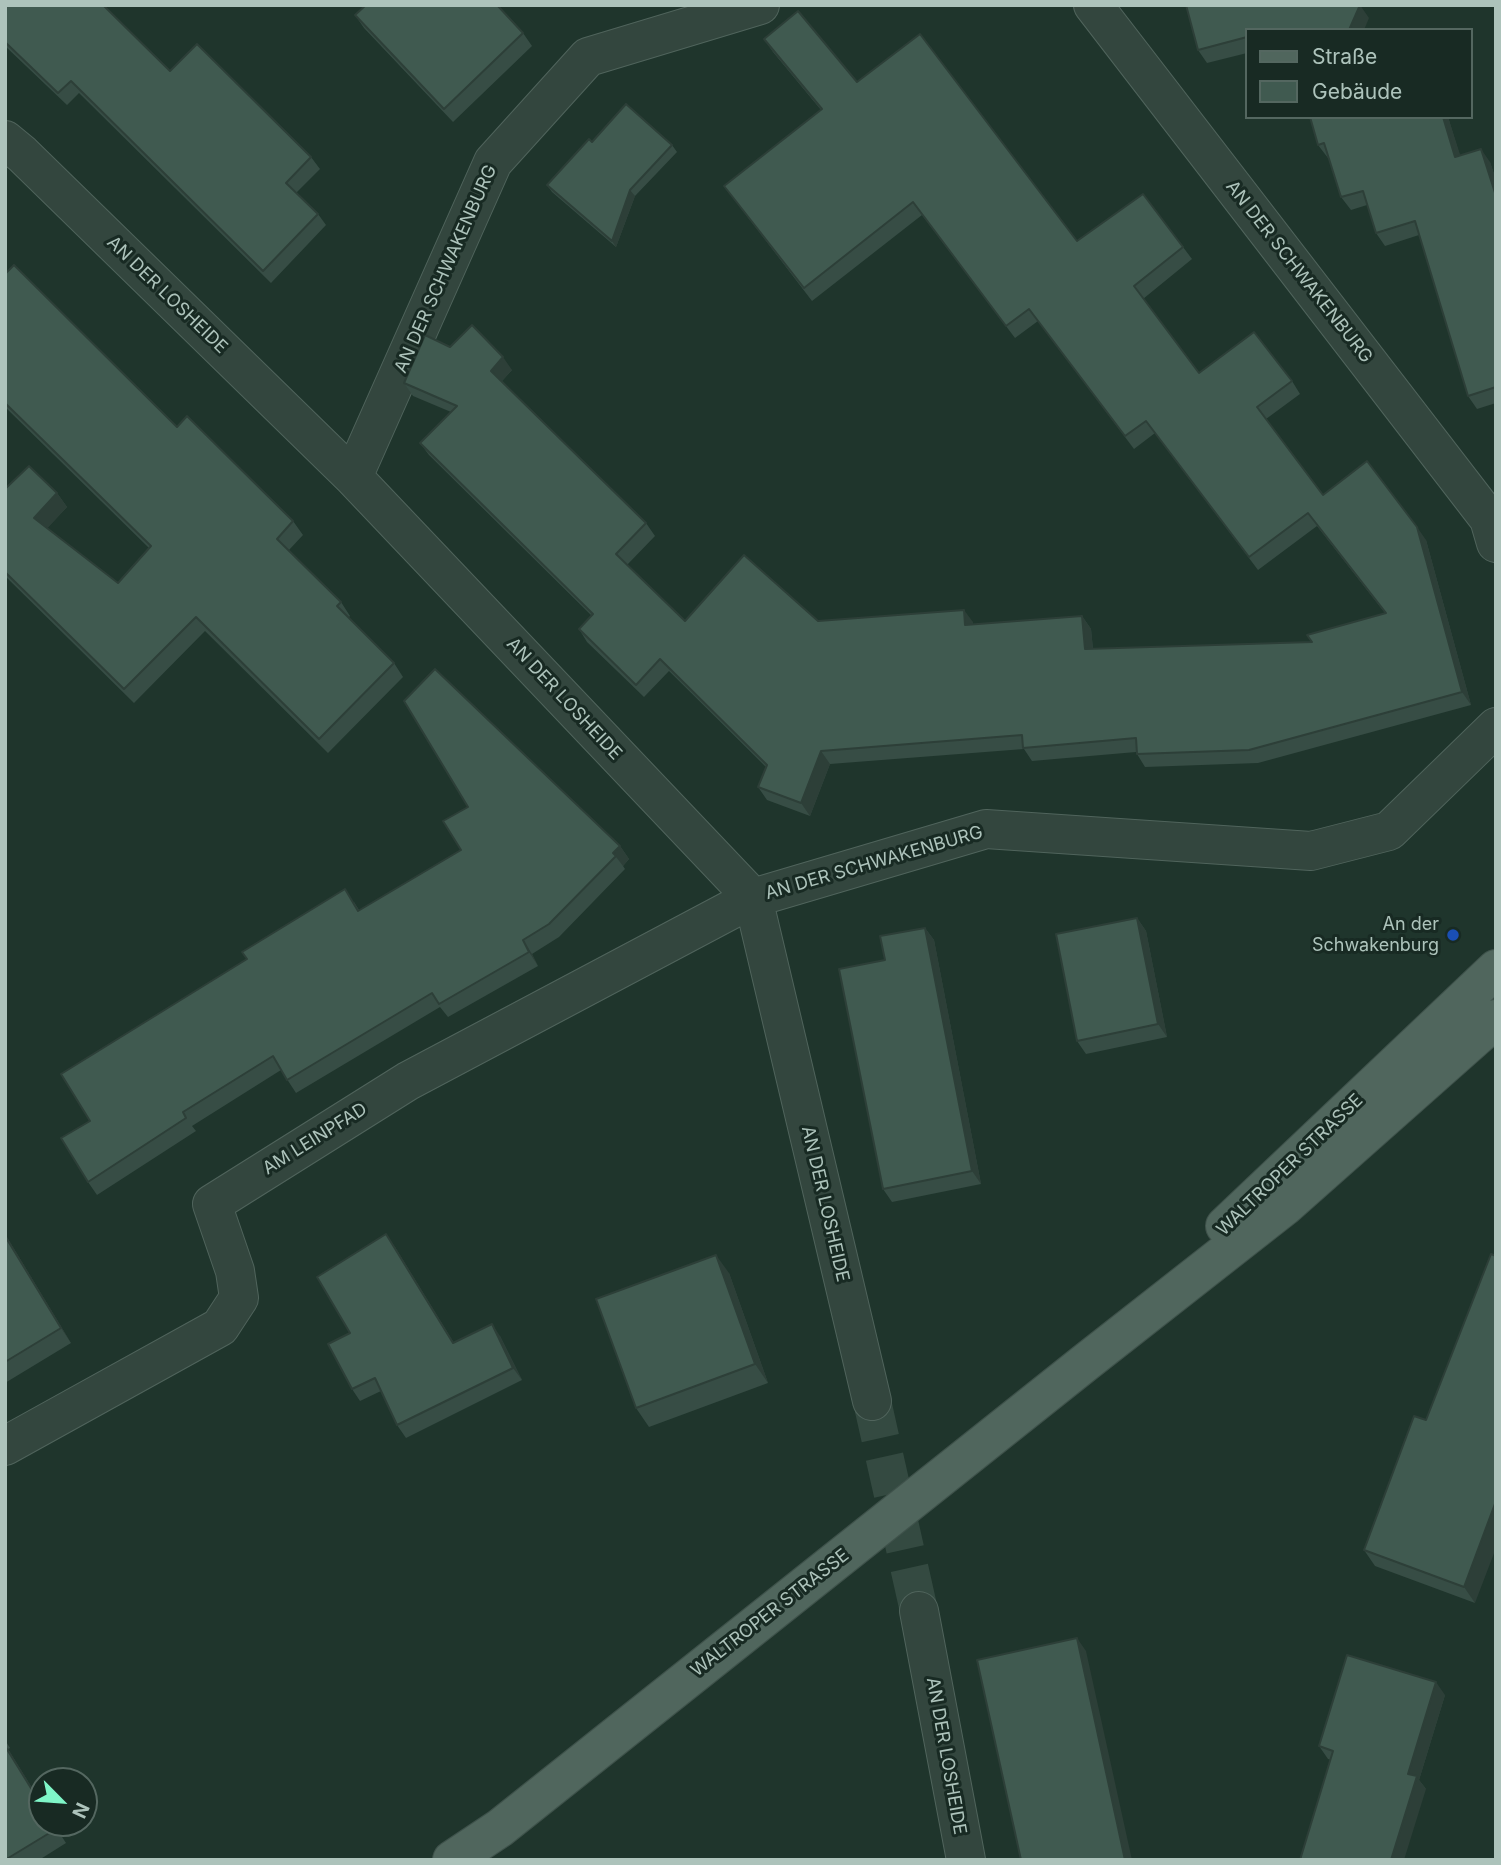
<!DOCTYPE html>
<html>
<head>
<meta charset="utf-8">
<style>
	body { margin:0 }
	#map { position:relative; width:1501px; height:1865px; overflow:hidden; background:#1f352c; font-family:Inter,sans-serif }
	canvas { display:block }
	.frame { position:absolute; inset:0; border:7px solid #adc3bb; pointer-events:none }
	.legend { position:absolute; left:1245px; top:28px; width:228px; height:91px; box-sizing:border-box; background:#182a23; border:2px solid #546760; margin:0; padding:9px 12px; list-style:none; font-size:21px; color:#adc3bb }
	.legend li { display:flex; align-items:center; gap:14px; height:35px }
	.legend b { width:35px; border:2px solid #546760 }
	.north { position:absolute; left:28px; top:1767px; width:70px; height:70px; box-sizing:border-box; background:#182a23; border:2px solid #546760; border-radius:50%; rotate:115deg; font-size:19px; font-weight:700; line-height:28px; text-align:center; color:#adc3bb }
	.north::after { content:''; display:block; margin:auto; width:24px; height:32px; background:#7ff6c8; clip-path:polygon(50% 0,100% 100%,50% 72%,0 100%) }
</style>
</head>
<body>
<div id="map">
<canvas width="1501" height="1865"></canvas>
<div class="frame"></div>
<ul class="legend">
<li><b style="height:9px;background:#50665d"></b>Straße</li>
<li><b style="height:19px;background:#405a50"></b>Gebäude</li>
</ul>
<div class="north">N</div>
</div>
<script>
const g = document.querySelector('canvas').getContext('2d');
g.lineJoin = 'round';
function toPath(rows) {
  const path = new Path2D();
  for (const r of rows) {
    path.moveTo(r[0], r[1]);
    for (let i = 2; i < r.length; i += 2) path.lineTo(r[i], r[i + 1]);
  }
  return path;
}
function trace(path, color, width, dash) {
  g.strokeStyle = color;
  g.lineWidth = width;
  g.lineCap = dash ? 'butt' : 'round';
  g.setLineDash(dash || []);
  g.stroke(path);
}
function paint(path, color) {
  g.fillStyle = color;
  g.fill(path, 'evenodd');
}
function write(font, color, halo, rows, align = 'center') {
  g.font = font + ' Inter,sans-serif';
  g.lineWidth = 6;
  g.setLineDash([]);
  g.textBaseline = 'middle';
  g.strokeStyle = halo;
  g.fillStyle = color;
  for (const [text, x, y, turn = 0] of rows) {
    g.save();
    g.translate(x, y);
    g.rotate((+turn || 0) * Math.PI / 180);
    g.textAlign = isNaN(turn) ? turn : align;
    if (halo) g.strokeText(text, 0, 0);
    g.fillText(text, 0, 0);
    g.restore();
  }
}
trace(toPath([
	[872,1401,919,1611]
]), '#344a41', 38, [38, 19]);
const minor = toPath([
	[1093,5,1489,519,1496,543],
	[5,140,22,154,353,477,753,898,872,1401],
	[353,477,493,162,588,57,760,5],
	[5,1446,220,1327,239,1298,235,1271,212,1204,408,1081,753,898,986,829,1311,851,1389,831,1496,727],
	[919,1611,966,1860]
]);
const major = toPath([
	[1225,1226,1496,969],
	[452,1860,500,1828,1086,1362,1285,1206,1496,1019]
]);
trace(minor, '#50645c', 40);
trace(major, '#3f524b', 40);
trace(minor, '#33463e', 38);
trace(major, '#50665d', 38);
paint(toPath([
	[5,5,170,71,311,157,320,169,296,193,318,214,326,225,271,283,79,93,67,105,5,46],
	[366,5,500,5,499,7,523,33,532,46,453,122,364,28,355,15],
	[1186,5,1369,18,1247,30,1247,53,1207,63,1198,50],
	[764,39,857,82,1077,241,1183,247,1192,259,1143,299,1199,373,1292,381,1300,394,1266,419,1323,495,1426,540,1471,705,1258,763,1145,767,1137,754,1136,752,1032,761,1024,749,830,764,810,816,767,800,758,787,766,767,669,671,644,697,587,642,579,629,592,616,429,455,420,443,451,412,413,396,404,383,450,347,512,370,502,381,646,523,655,536,627,565,685,621,973,622,973,625,1082,616,1091,629,1093,649,1312,642,1385,613,1317,526,1258,570,1155,433,1134,449,1038,321,1015,338,922,215,812,301,724,186,821,110,773,52],
	[1310,117,1448,117,1460,156,1490,162,1496,180,1496,403,1477,409,1468,396,1419,235,1385,246,1376,233,1367,205,1351,210,1341,197,1329,158,1328,158,1318,145],
	[672,145,677,152,635,196,616,247,552,192,547,185],
	[5,274,177,427,293,521,303,535,289,550,341,602,350,616,348,618,394,663,403,677,328,753,205,631,134,703,5,576,5,489,57,493,67,507,47,528,118,583,149,548,5,407],
	[620,846,629,859,623,866,625,869,559,937,532,954,538,966,448,1017,440,1007,296,1093,281,1070,192,1126,196,1131,97,1195,88,1182,90,1121,354,902,359,910],
	[1137,918,1146,931,1167,1037,1086,1054,1077,1041],
	[925,928,934,940,981,1184,892,1202,883,1189,885,960],
	[5,1234,71,1343,5,1383],
	[395,1247,454,1343,500,1336,522,1380,406,1438,397,1425,381,1391,360,1401,352,1389,350,1333],
	[729,1273,768,1383,649,1427,636,1408],
	[1414,1416,1475,1603,1375,1566,1364,1550],
	[1445,1695,1419,1780,1426,1789,1328,1759,1319,1746],
	[5,1740,10,1748,8,1749,42,1804,42,1823,53,1823,66,1843,39,1860,5,1860]
]), '#374d45');
paint(toPath([
	[1360,5,1369,18,1364,30,1349,30],
	[1443,117,1448,117,1465,170,1455,157],
	[1481,149,1490,162,1496,180,1496,197],
	[630,190,635,196,616,247,612,241],
	[503,357,512,370,500,383,491,371],
	[57,493,67,507,44,532,34,518],
	[1417,527,1426,540,1471,705,1462,692],
	[964,610,973,622,974,638,965,625],
	[1082,616,1091,629,1094,661,1085,649],
	[821,751,830,764,810,816,801,803],
	[620,846,629,859,623,866,613,853],
	[1137,918,1146,931,1167,1037,1158,1024],
	[925,928,934,940,981,1184,972,1171],
	[523,940,532,954,538,966,529,952],
	[5,1234,71,1343,61,1328,5,1236],
	[386,1234,395,1247,461,1356,453,1343],
	[716,1255,729,1273,768,1383,755,1364],
	[492,1324,500,1336,522,1380,513,1368],
	[1496,1501,1496,1548,1475,1603,1464,1587],
	[1077,1638,1086,1651,1132,1860,1125,1860],
	[1436,1682,1445,1695,1419,1780,1426,1789,1404,1860,1391,1860,1408,1774],
	[5,1745,42,1804,42,1806,5,1746]
]), '#2d3f38');
const building = toPath([
	[5,5,103,5,170,71,197,44,311,157,286,183,318,214,263,271,71,81,58,93,5,42,5,5],
	[366,5,497,5,523,33,444,109,355,15,366,5],
	[1186,5,1360,5,1349,30,1247,30,1247,37,1198,50,1186,5],
	[798,11,857,82,920,34,1077,241,1143,194,1183,247,1134,286,1199,373,1254,332,1292,381,1257,407,1323,495,1367,461,1417,527,1462,692,1249,750,1137,754,1136,738,1023,748,1022,735,821,751,801,803,758,787,767,765,660,659,636,685,579,629,593,614,420,443,457,406,404,383,425,335,450,347,472,325,503,357,491,371,646,523,616,554,685,621,744,555,818,621,964,610,965,625,1082,616,1085,649,1312,642,1307,635,1386,613,1308,513,1249,557,1146,421,1125,436,1029,309,1006,326,913,202,804,288,724,186,822,109,764,39,798,11],
	[626,104,672,145,630,190,612,241,547,185,589,139,592,142,626,104],
	[1310,117,1443,117,1455,157,1481,149,1496,196,1496,387,1468,396,1415,221,1376,233,1363,191,1341,197,1324,143,1318,145,1310,117],
	[14,265,177,427,187,416,293,521,277,539,341,602,337,606,394,663,319,739,196,617,124,689,5,572,5,489,29,466,57,493,34,518,118,583,151,546,5,403,5,274,14,265],
	[435,669,620,846,613,853,616,856,549,924,523,940,529,952,439,1004,432,993,287,1080,273,1056,183,1112,186,1118,88,1182,61,1138,90,1121,61,1074,247,959,242,952,345,889,358,911,461,850,443,821,468,807,404,701,435,669],
	[1137,918,1158,1024,1077,1041,1056,934,1137,918],
	[925,928,972,1171,883,1189,839,969,885,960,880,936,925,928],
	[386,1234,453,1343,492,1324,513,1368,397,1425,375,1378,352,1389,328,1344,350,1333,317,1277,386,1234],
	[5,1236,61,1328,5,1362,5,1236],
	[1491,1254,1496,1256,1496,1501,1464,1587,1364,1550,1414,1416,1426,1420,1491,1254],
	[716,1255,755,1364,636,1408,596,1299,716,1255],
	[1077,1638,1125,1860,1021,1860,977,1660,1077,1638],
	[1347,1655,1436,1682,1408,1774,1417,1776,1391,1860,1300,1860,1333,1751,1319,1746,1347,1655],
	[5,1746,42,1806,42,1823,52,1823,56,1829,5,1860,5,1746]
]);
paint(building, '#405a50');
trace(building, '#2d3f38', 2);
for (const [x, y, r, color] of [
	[1453,935,7,"#1a4fb4"]
]) {
  const dot = new Path2D();
  dot.arc(x, y, r, 0, 2 * Math.PI);
  g.fillStyle = color;
  g.fill(dot);
  trace(dot, '#182a23', 2.5);
}
write('18px', '#adc3bb', '#182a23', [
	["AN DER SCHWAKENBURG",446,269,-66],
	["AN DER SCHWAKENBURG",1299,272,52],
	["AN DER LOSHEIDE",167,295,44],
	["AN DER LOSHEIDE",564,699,47],
	["AN DER SCHWAKENBURG",874,863,-16],
	["AM LEINPFAD",315,1139,-32],
	["WALTROPER STRASSE",1290,1165,-44],
	["AN DER LOSHEIDE",825,1204,77],
	["WALTROPER STRASSE",770,1613,-38],
	["AN DER LOSHEIDE",946,1756,80]
]);
write('18px', '#adc3bb', '#182a23', [
	["An der",1439,925],
	["Schwakenburg",1439,946]
], 'right');
</script>
</body>
</html>
